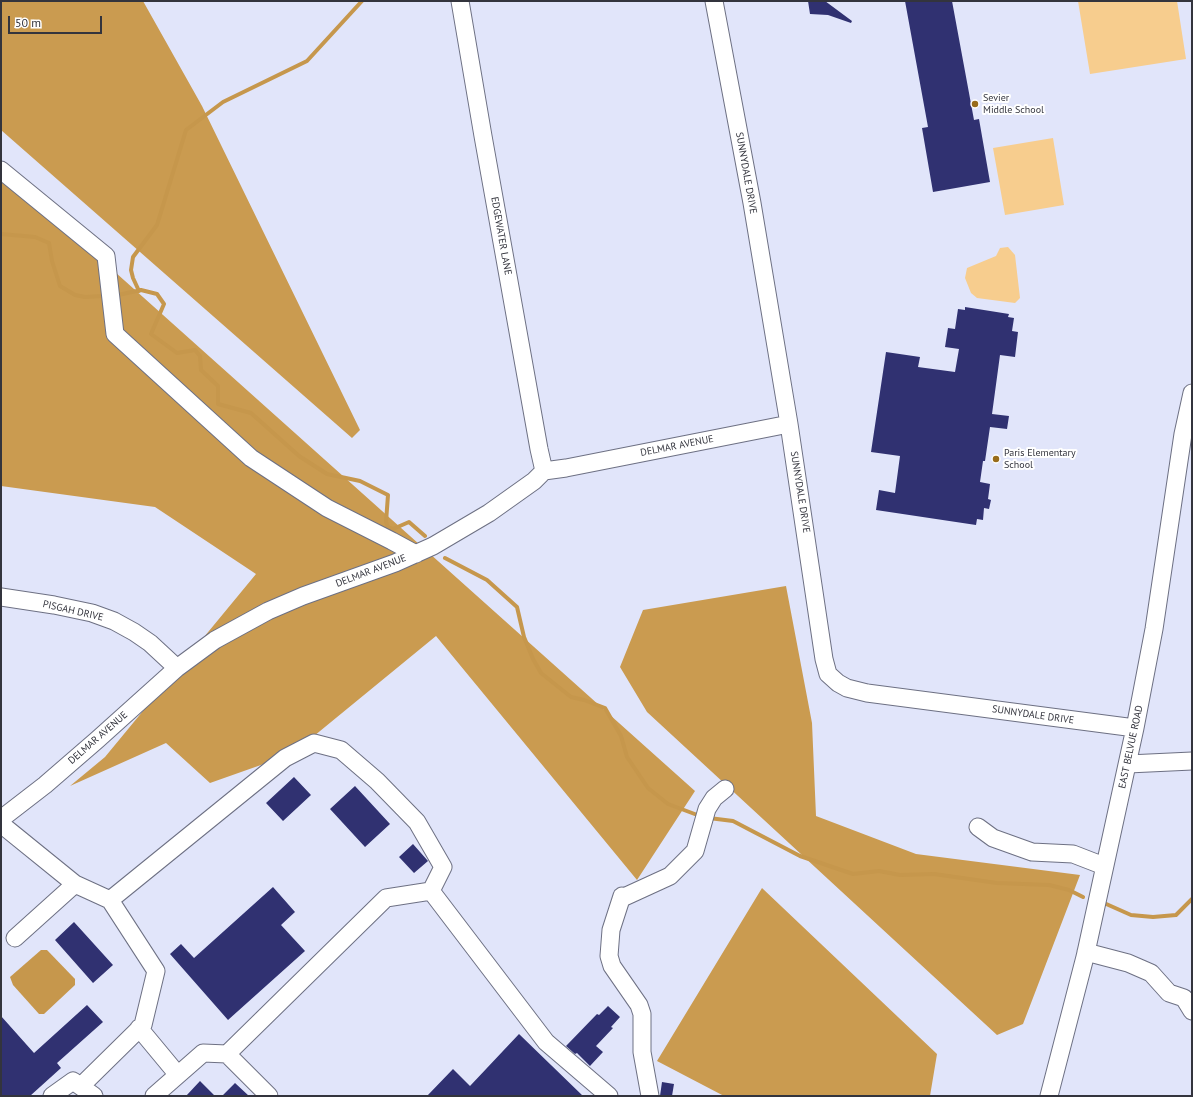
<!DOCTYPE html>
<html>
<head>
<meta charset="utf-8">
<style>
	body { margin:0 }
	#map { position:relative; width:1193px; height:1097px; overflow:hidden; background:#e1e5fa; font-family:"PT Sans",sans-serif }
	canvas { display:block }
	.frame { position:absolute; inset:0; border:2px solid #33343d; pointer-events:none }
	.scale { position:absolute; left:8px; top:16px; width:94px; height:18px; box-sizing:border-box; border:2px solid #33343d; border-top:0; padding-left:5px; font-size:12px; line-height:14px; white-space:nowrap; color:#33343d; -webkit-text-stroke:3px #fff; paint-order:stroke }
</style>
</head>
<body>
<div id="map">
<canvas width="1193" height="1097"></canvas>
<div class="frame"></div>
<div class="scale">50 m</div>
</div>
<script>
const g = document.querySelector('canvas').getContext('2d');
g.lineJoin = 'round';
function paint(path, color) {
  g.fillStyle = color;
  g.fill(path, 'evenodd');
}
function toPath(rows) {
  const path = new Path2D();
  for (const r of rows) {
    path.moveTo(r[0], r[1]);
    for (let i = 2; i < r.length; i += 2) path.lineTo(r[i], r[i + 1]);
  }
  return path;
}
function trace(path, color, width, dash) {
  g.strokeStyle = color;
  g.lineWidth = width;
  g.lineCap = dash ? 'butt' : 'round';
  g.setLineDash(dash || []);
  g.stroke(path);
}
function write(font, color, halo, rows, align = 'center') {
  g.font = font + ' "PT Sans",sans-serif';
  g.lineWidth = 4;
  g.setLineDash([]);
  g.textBaseline = 'middle';
  g.strokeStyle = halo;
  g.fillStyle = color;
  for (const [text, x, y, turn = 0] of rows) {
    g.save();
    g.translate(x, y);
    g.rotate((+turn || 0) * Math.PI / 180);
    g.textAlign = isNaN(turn) ? turn : align;
    if (halo) g.strokeText(text, 0, 0);
    g.fillText(text, 0, 0);
    g.restore();
  }
}
paint(toPath([
	[1078,1,1177,1,1186,59,1090,74],
	[1053,138,1064,205,1005,215,993,148],
	[1008,247,1015,255,1020,298,1015,303,977,298,971,293,965,278,967,268,996,256,1000,248]
]), '#f7cd8e');
paint(toPath([
	[1,1,143,1,202,106,360,430,352,438,1,130],
	[1,170,695,791,637,880,436,636,292,754,210,783,166,743,70,786,105,757,256,574,155,507,1,486],
	[786,586,812,723,816,816,916,854,1080,875,1023,1024,997,1035,647,712,620,667,643,610],
	[762,888,937,1054,930,1096,724,1096,657,1061]
]), '#ca9b50');
paint(toPath([
	[41,950,47,950,75,979,75,985,44,1014,39,1014,13,985,10,977]
]), '#c6974c');
trace(toPath([
	[1,234,35,237,49,243,52,261,60,286,75,295,85,297,103,296],
	[139,291,133,278,131,270,133,257,157,225,186,130,223,102,307,61,362,1],
	[118,295,141,290,157,294,164,304,151,334,177,353,195,350,200,356,201,370,218,386,218,404,251,413,299,456,327,474,360,481,388,495,386,522,388,527,393,529,409,522,425,536],
	[445,558,487,580,517,607,524,637,533,659,541,673,571,697,584,700,605,708,621,736,627,757,648,788,668,804,700,816],
	[709,818,733,821,800,856,853,874,879,871,900,875,934,874,997,883,1049,885,1069,890,1083,897],
	[1104,903,1131,915,1153,917,1176,915,1192,899]
]), '#c6974c', 4);
paint(toPath([
	[808,1,825,1,852,21,851,23,828,15,810,14],
	[905,1,952,1,974,120,979,119,990,182,933,192,922,128,928,127],
	[965,307,1009,314,1008,317,1014,318,1012,331,1018,332,1015,357,1000,355,992,414,1009,416,1007,429,990,427,985,461,983,461,980,482,990,484,988,499,991,500,989,509,984,508,983,520,977,519,976,525,876,510,879,490,895,493,900,456,871,452,886,352,920,357,918,367,955,372,959,349,945,347,948,328,955,329,958,309,965,310],
	[294,777,311,795,283,821,266,803],
	[355,786,390,824,365,847,330,809],
	[413,844,428,861,414,873,399,857],
	[273,887,295,912,281,925,305,951,228,1020,170,954,181,944,194,958],
	[74,922,113,965,93,983,55,940],
	[87,1005,103,1022,57,1063,61,1068,30,1096,1,1096,1,1016,34,1053],
	[608,1006,620,1017,611,1027,613,1028,596,1046,603,1052,590,1066,577,1053,575,1054,566,1046,597,1014,599,1015],
	[519,1034,583,1096,427,1096,453,1069,470,1086],
	[200,1081,215,1096,186,1096],
	[662,1082,674,1084,672,1096,660,1096],
	[235,1083,249,1096,222,1096]
]), '#303171');
const minor = toPath([
	[460,1,483,136,539,449,544,471],
	[714,1,752,203,789,424,824,659,828,674,838,683,847,688,867,693,1135,728],
	[1,170,106,256,115,334,251,458,327,508,392,541,416,554],
	[1,597,54,605,92,613,114,621,134,632,150,643,177,668],
	[1128,764,1192,761],
	[1,819,45,785,97,740,177,668,215,640,268,611,303,596,395,563,433,546,489,513,534,481,544,471,566,468,789,424],
	[1,824,75,884,110,900,285,758,314,743,341,750,377,781,417,822,443,867,431,891],
	[978,827,993,838,1032,852,1073,854,1104,866],
	[622,896,611,930,609,956,612,966,639,1005,642,1014,642,1052,650,1096],
	[622,898,670,876,695,851,707,809,714,798,725,789],
	[15,938,75,884],
	[1086,952,1128,963,1151,973,1169,993,1184,998,1192,1011],
	[139,1028,178,1075],
	[227,1054,386,898,431,891,546,1042,609,1096],
	[81,1086,143,1025,156,971,110,900],
	[52,1096,73,1081,94,1096],
	[154,1096,203,1053,227,1054,269,1096],
	[1049,1096,1085,957,1135,728,1154,629,1183,434,1192,393]
]);
trace(minor, '#6d7083', 19);
trace(minor, '#fff', 17);
for (const [x, y, r, color] of [
	[975,104,4,"#986c1a"],
	[996,459,4,"#986c1a"]
]) {
  const dot = new Path2D();
  dot.arc(x, y, r, 0, 2 * Math.PI);
  g.fillStyle = color;
  g.fill(dot);
  trace(dot, '#fff', 1.5);
}
write('10px', '#33343d', '#fff', [
	["Sevier",983,98],
	["Middle School",983,110],
	["Paris Elementary",1004,453],
	["School",1004,465]
], 'left');
write('10px', '#33343d', '#fff', [
	["SUNNYDALE DRIVE",746,173,80],
	["EDGEWATER LANE",501,236,80],
	["DELMAR AVENUE",677,446,-11],
	["SUNNYDALE DRIVE",800,492,81],
	["DELMAR AVENUE",371,571,-21],
	["PISGAH DRIVE",73,611,13],
	["SUNNYDALE DRIVE",1033,715,8],
	["DELMAR AVENUE",98,738,-41],
	["EAST BELVUE ROAD",1131,747,-78]
]);
</script>
</body>
</html>
